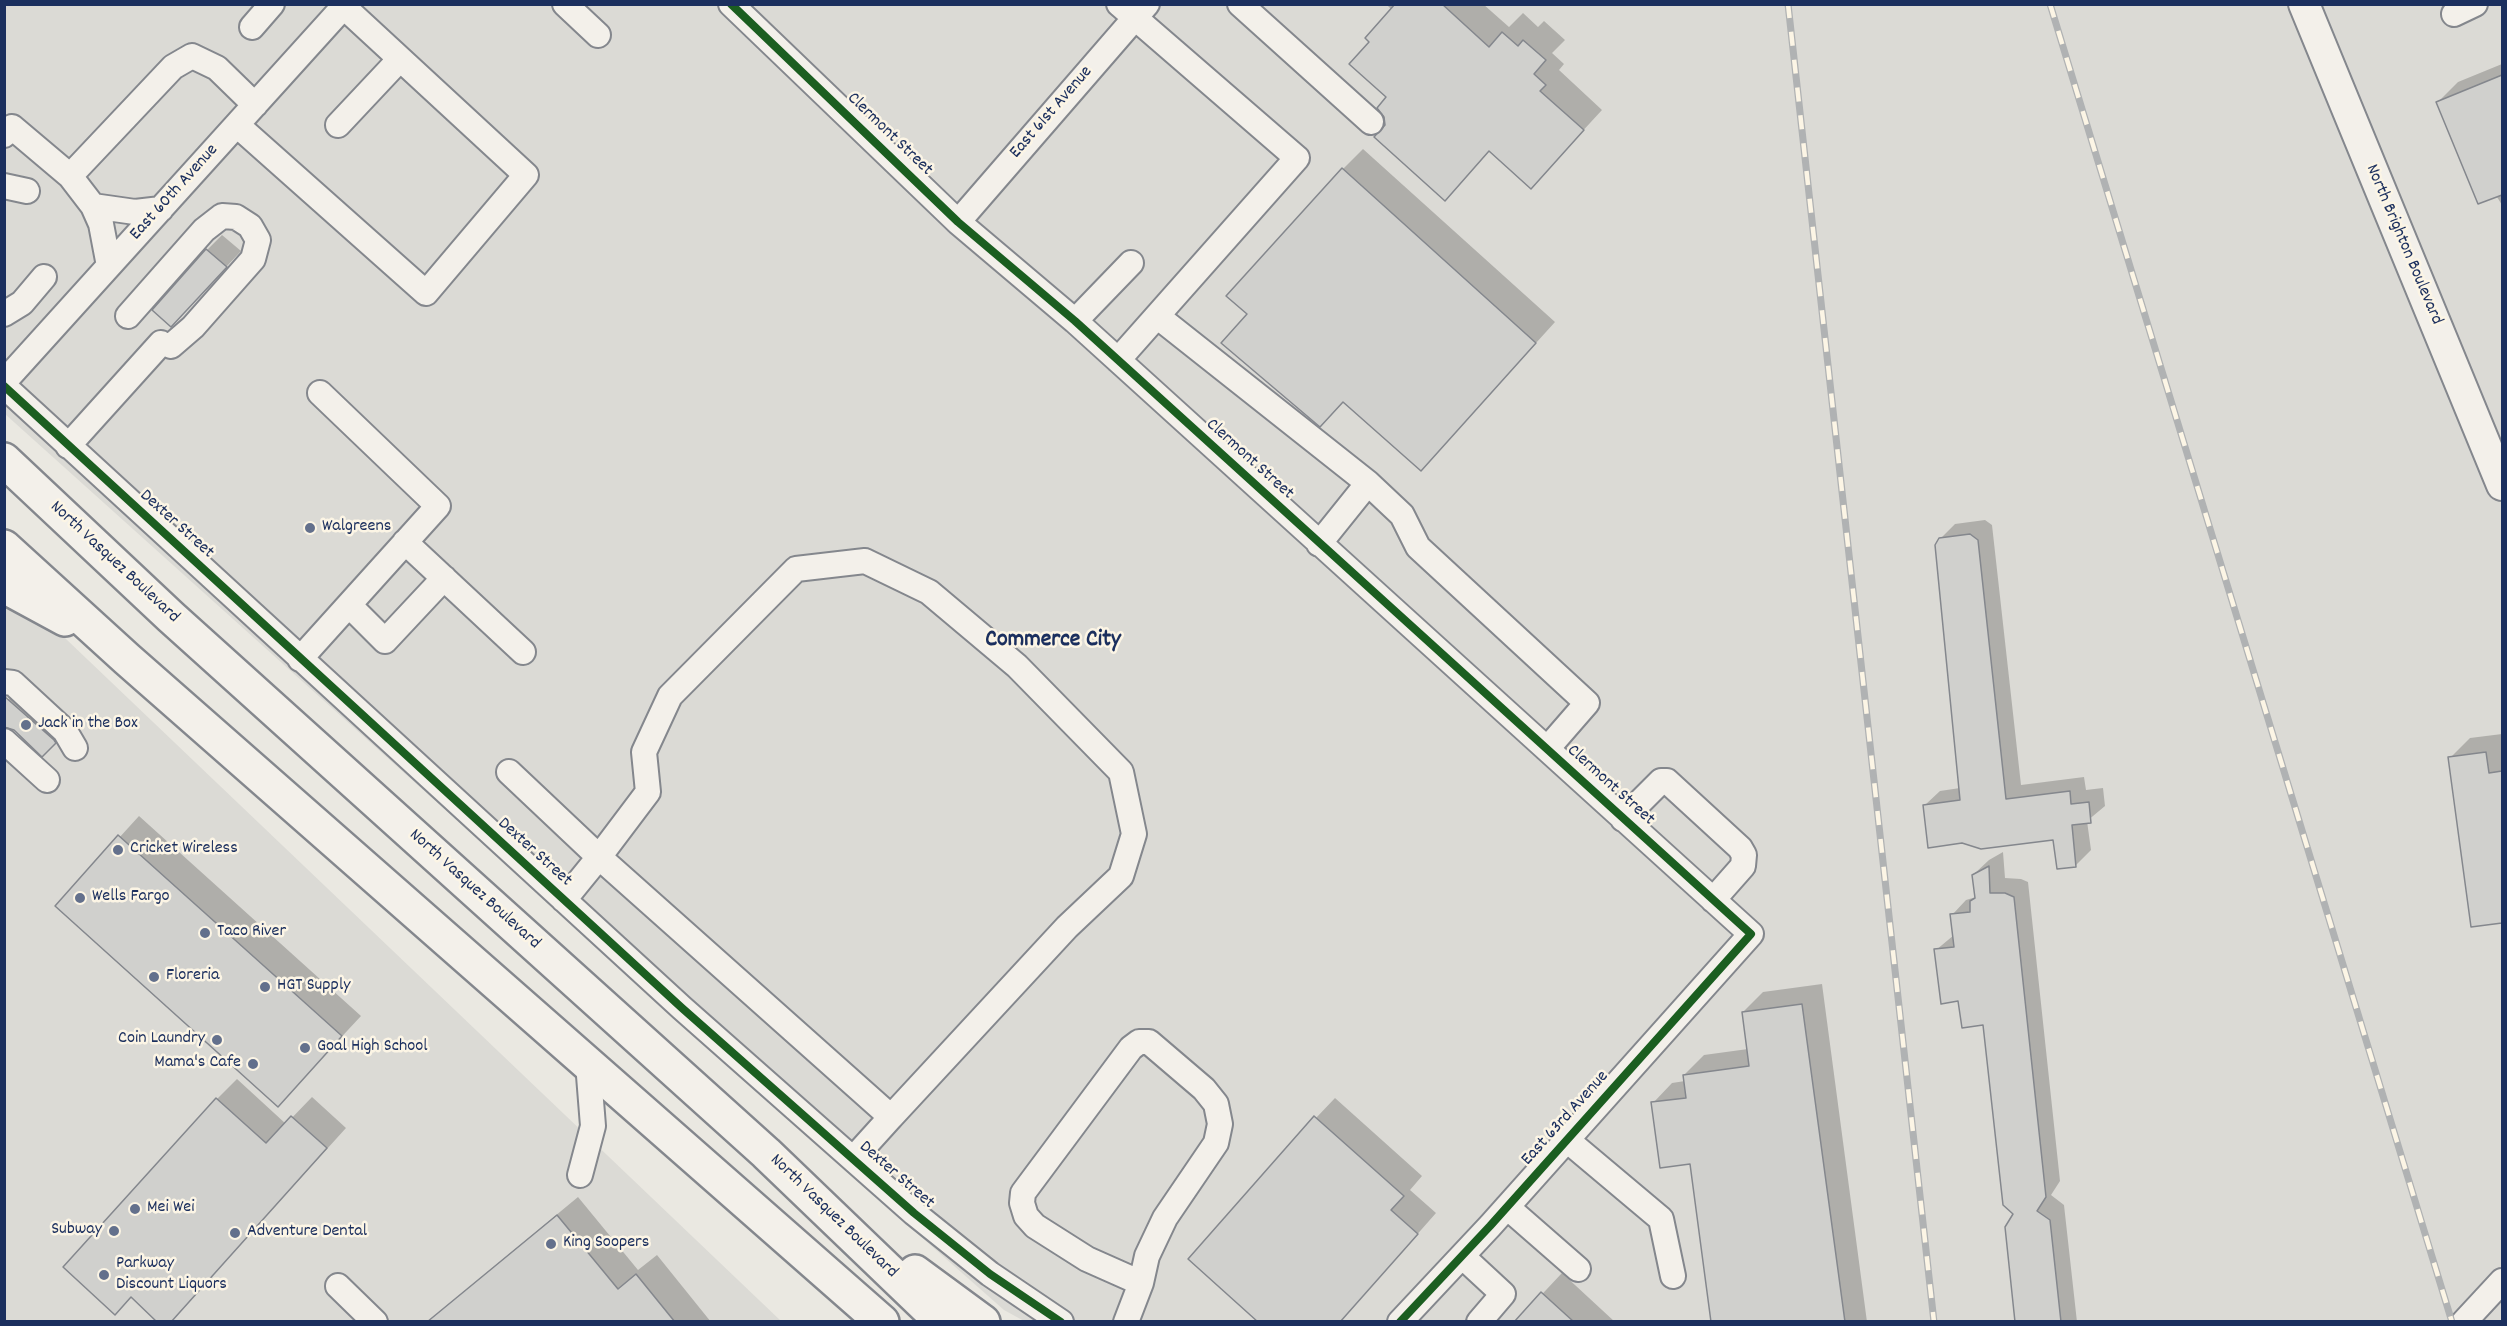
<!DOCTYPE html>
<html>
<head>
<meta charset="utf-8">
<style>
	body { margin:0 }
	#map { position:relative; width:2507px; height:1326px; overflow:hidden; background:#eae8e1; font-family:Dekko,sans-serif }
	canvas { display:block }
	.frame { position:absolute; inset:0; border:6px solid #1b2f5e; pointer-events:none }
</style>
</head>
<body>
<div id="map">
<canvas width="2507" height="1326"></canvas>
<div class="frame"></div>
</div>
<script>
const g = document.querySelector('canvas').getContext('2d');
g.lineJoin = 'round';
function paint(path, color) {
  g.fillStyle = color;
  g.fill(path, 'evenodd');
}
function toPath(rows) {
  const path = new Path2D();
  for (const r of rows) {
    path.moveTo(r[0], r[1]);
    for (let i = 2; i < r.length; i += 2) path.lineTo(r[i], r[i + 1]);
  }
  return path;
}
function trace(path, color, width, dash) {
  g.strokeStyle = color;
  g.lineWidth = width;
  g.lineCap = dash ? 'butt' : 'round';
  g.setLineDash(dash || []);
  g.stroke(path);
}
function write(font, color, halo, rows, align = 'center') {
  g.font = font + ' Dekko,sans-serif';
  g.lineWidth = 5;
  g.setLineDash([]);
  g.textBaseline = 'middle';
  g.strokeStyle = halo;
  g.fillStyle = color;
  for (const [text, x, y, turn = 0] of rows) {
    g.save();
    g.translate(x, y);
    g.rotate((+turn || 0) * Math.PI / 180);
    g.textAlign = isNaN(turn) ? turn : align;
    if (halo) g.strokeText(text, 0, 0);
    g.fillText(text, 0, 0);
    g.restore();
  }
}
paint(toPath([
	[5,5,2502,5,2502,1321,1024,1321,1004,1310,868,1190,5,414],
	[4,596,44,618,781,1321,5,1321]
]), '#dbdad5');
paint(toPath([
	[1386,4,1483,4,1509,27,1523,13,1538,27,1544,21,1565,40,1552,53,1564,64,1559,70,1602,110,1531,187,1490,150,1445,199,1388,97,1371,42,1392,10],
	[2502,64,2502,205,2438,102,2458,82],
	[1363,149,1555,322,1440,449,1344,401,1320,425,1343,169],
	[222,235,241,251,186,310,207,250],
	[1985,520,1992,525,2021,785,2084,777,2086,790,2103,788,2105,806,2087,821,2091,850,2076,865,2055,838,1925,805,1940,791,1960,788,1940,539,1955,524],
	[24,684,69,727,42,755,4,704],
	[2502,734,2502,921,2472,925,2450,758,2470,738],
	[139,816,361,1016,278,1105,57,906],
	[2003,852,2005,878,2021,879,2028,882,2060,1181,2051,1195,2064,1205,2077,1322,2016,1322,2015,1214,1985,1024,1959,999,1936,950,1954,935,1952,915,1966,900,1976,897,1973,875,1989,860],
	[1822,984,1867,1322,1712,1322,1691,1162,1653,1103,1672,1083,1685,1081,1684,1075,1704,1055,1748,1049,1743,1012,1763,992],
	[237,1079,286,1124,312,1097,346,1128,170,1322,132,1296,217,1099],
	[1335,1098,1422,1176,1410,1190,1436,1213,1340,1322,1316,1118],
	[578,1197,638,1270,657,1255,711,1322,427,1322],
	[1562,1273,1615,1322,1516,1322]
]), '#0003');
const building = toPath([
	[1395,4,1442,4,1489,47,1502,32,1518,46,1523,40,1546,60,1534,74,1546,85,1540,91,1584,130,1531,189,1489,151,1445,201,1374,137,1385,125,1384,117,1377,108,1386,97,1349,64,1369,42,1365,38,1395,4],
	[2502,75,2502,195,2478,204,2436,102,2502,75],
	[1342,168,1536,343,1421,471,1343,402,1320,427,1221,343,1247,314,1226,296,1342,168],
	[206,249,227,267,171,327,152,310,206,249],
	[1970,534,1978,540,2006,799,2070,791,2071,804,2089,802,2091,823,2072,825,2076,867,2057,869,2053,840,1981,849,1962,843,1928,848,1923,805,1960,800,1935,545,1939,538,1970,534],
	[4,696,54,740,56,743,42,757,14,730,4,727,4,696],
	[2486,752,2489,773,2502,771,2502,923,2471,927,2448,757,2486,752],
	[118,835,342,1036,278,1107,55,906,118,835],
	[1989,866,1990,893,2005,893,2014,897,2046,1197,2037,1211,2050,1220,2061,1322,2015,1322,2005,1227,2013,1214,2003,1205,1983,1025,1962,1028,1958,1001,1941,1004,1934,949,1954,947,1950,914,1970,912,1970,901,1975,898,1972,875,1989,866],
	[1802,1004,1845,1322,1711,1322,1690,1164,1660,1168,1651,1102,1686,1098,1683,1075,1749,1066,1742,1012,1802,1004],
	[216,1098,266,1143,291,1116,327,1148,171,1322,157,1322,131,1297,115,1315,63,1267,216,1098],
	[1314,1116,1404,1196,1391,1210,1418,1234,1340,1322,1258,1322,1188,1259,1314,1116],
	[557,1215,618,1289,636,1274,675,1322,427,1322,557,1215],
	[1541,1292,1574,1322,1514,1322,1541,1292]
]);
paint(building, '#d0d0cd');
trace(building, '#84878d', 1.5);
const minor = toPath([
	[565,4,598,35],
	[731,4,958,222,1075,321,1751,934,1490,1226,1400,1322],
	[1240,4,1371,122],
	[2454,14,2475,4],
	[252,27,272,4],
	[237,125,426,293,526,175,344,7],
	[338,125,400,59],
	[4,135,12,127,70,176],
	[4,186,27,191],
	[93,206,135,212,161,209],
	[958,222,1147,4],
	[109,266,101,224,93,206,70,176,173,67,192,56,217,68,255,105],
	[4,314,22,303,44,277],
	[128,316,204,230,222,216,236,217,250,226,258,240,253,259,193,327,171,346],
	[1157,316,1368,483,1319,544],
	[1075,321,1131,263],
	[1118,360,1297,158,1119,4],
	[4,382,346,4],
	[4,386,682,1008,914,1213,990,1274,1061,1322],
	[68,446,161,343],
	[1368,483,1402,515,1418,547,1587,703,1547,749],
	[405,542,523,652],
	[349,605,385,641,444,578],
	[300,659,438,506,320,393],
	[4,682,13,683,65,731,75,748],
	[4,741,47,780],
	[509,772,599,857,648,792,644,752,670,696,796,569,865,561,929,592,1017,666,1121,772,1134,834,1121,876,1067,927,891,1117],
	[1623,819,1661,781,1667,781,1740,848,1744,855,1743,866,1713,900],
	[564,900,599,857,891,1117,853,1159],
	[1567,1140,1661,1219,1673,1276],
	[580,1175,593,1126,588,1063],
	[1507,1207,1578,1269],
	[1462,1256,1503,1294,1479,1322],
	[338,1286,375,1322],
	[1126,1322,1141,1283,1147,1256,1165,1218,1216,1143,1220,1124,1216,1104,1204,1089,1149,1042,1139,1042,1131,1048,1023,1193,1022,1203,1026,1216,1035,1226,1087,1259,1141,1283],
	[2464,1322,2502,1281]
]);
const major = toPath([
	[2304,4,2502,485]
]);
const highway = toPath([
	[4,460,171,617,766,1153,942,1322],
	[4,547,127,659,882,1322],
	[4,586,65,619],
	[915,1272,983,1322]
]);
trace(minor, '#84878d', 28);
trace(major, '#84878d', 34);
trace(highway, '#84878d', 38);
trace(minor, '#f3f0ea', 24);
trace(major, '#f3f0ea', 30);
trace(highway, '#f3f0ea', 33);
const rail = toPath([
	[1788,4,1934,1322],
	[2050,4,2452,1322]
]);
trace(rail, '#b0b2b3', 7);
trace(rail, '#fcf5e5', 4.5, [14]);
trace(toPath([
	[731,4,958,222,1075,321,1751,934,1490,1226,1400,1322],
	[4,386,682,1008,914,1213,990,1274,1061,1322]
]), '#1b5e20', 8);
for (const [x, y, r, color] of [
	[310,528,6,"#63708c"],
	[26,725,6,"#63708c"],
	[118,850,6,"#63708c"],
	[80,898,6,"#63708c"],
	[205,933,6,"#63708c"],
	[154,977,6,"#63708c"],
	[265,987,6,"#63708c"],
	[217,1040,6,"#63708c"],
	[305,1048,6,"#63708c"],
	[253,1064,6,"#63708c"],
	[135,1209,6,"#63708c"],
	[114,1231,6,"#63708c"],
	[235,1233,6,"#63708c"],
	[551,1244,6,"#63708c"],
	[104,1275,6,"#63708c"]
]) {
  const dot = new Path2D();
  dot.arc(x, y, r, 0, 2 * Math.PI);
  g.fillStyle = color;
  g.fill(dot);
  trace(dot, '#fcf5e5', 2);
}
write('18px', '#1b2f5e', '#fcf5e5', [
	["East 61st Avenue",1052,113,-49],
	["Clermont Street",889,135,44],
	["East 60th Avenue",175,193,-48],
	["North Brighton Boulevard",2403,245,67],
	["Clermont Street",1249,460,42],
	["Dexter Street",176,525,42],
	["North Vasquez Boulevard",114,563,43],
	["Clermont Street",1610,786,42],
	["Dexter Street",534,853,42],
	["North Vasquez Boulevard",474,890,42],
	["East 63rd Avenue",1566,1119,-48],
	["Dexter Street",896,1176,41],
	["North Vasquez Boulevard",833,1217,44]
]);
write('18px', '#1b2f5e', '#fcf5e5', [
	["Walgreens",322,528],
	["Jack in the Box",38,725],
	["Cricket Wireless",130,850],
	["Wells Fargo",92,898],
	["Taco River",217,933],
	["Floreria",166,977],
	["HGT Supply",277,987],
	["Coin Laundry",205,1040,"right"],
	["Goal High School",317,1048],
	["Mama's Cafe",241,1064,"right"],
	["Mei Wei",147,1209],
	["Subway",102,1231,"right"],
	["Adventure Dental",247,1233],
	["King Soopers",563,1244],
	["Parkway",116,1265],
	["Discount Liquors",116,1286]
], 'left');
write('bold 24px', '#1b2f5e', '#fcf5e5', [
	["Commerce City",1053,642]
]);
</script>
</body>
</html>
